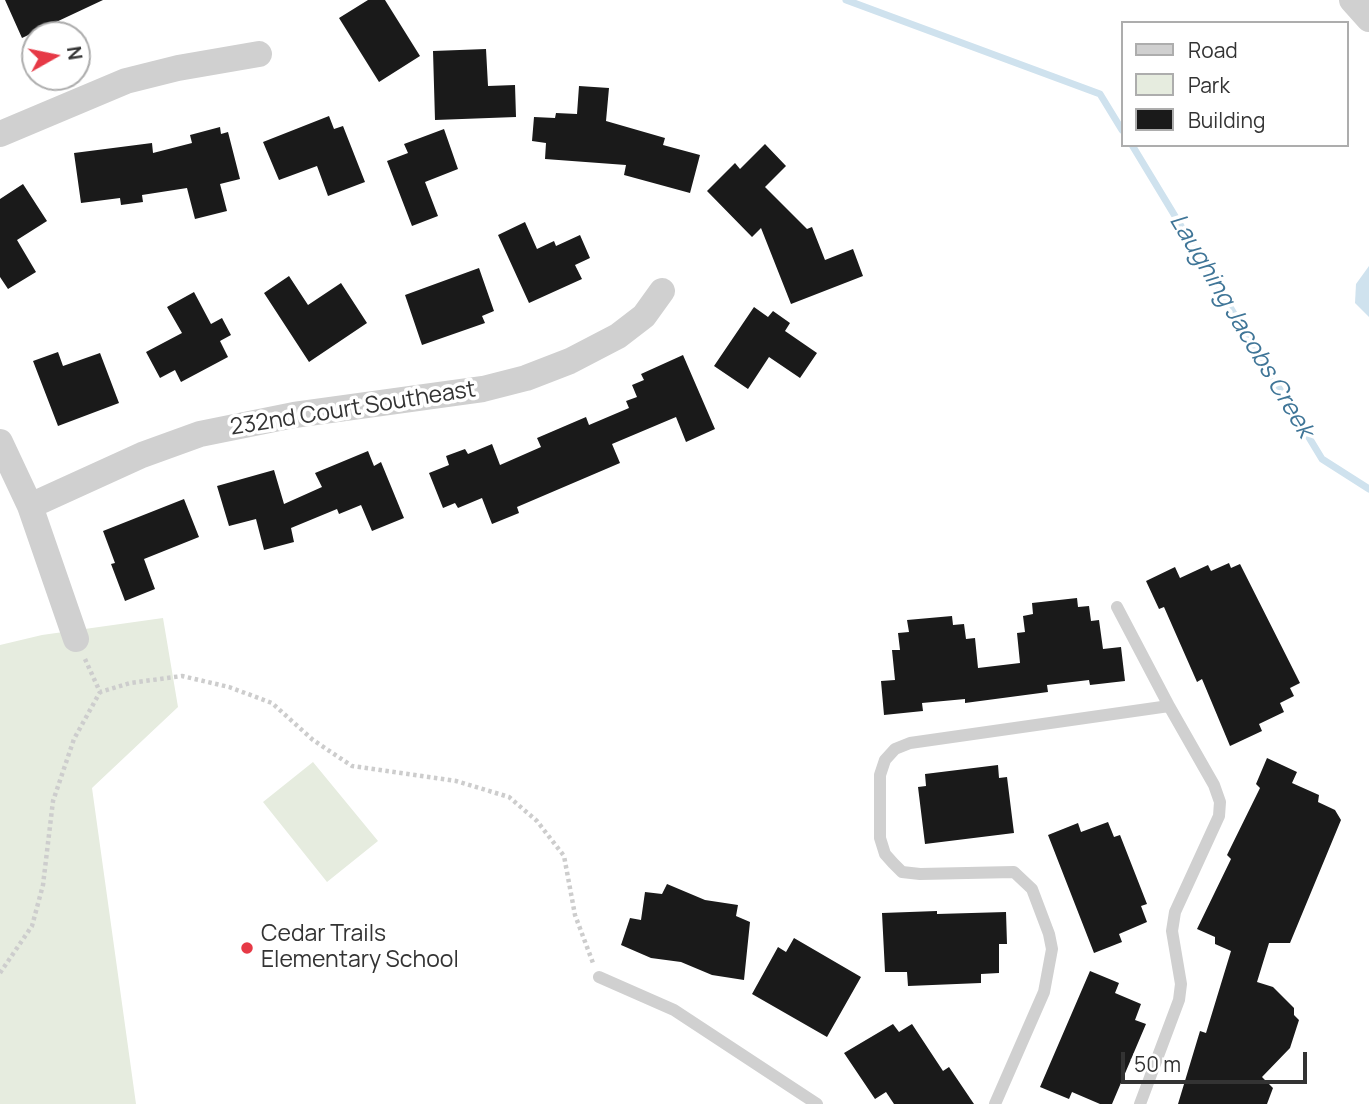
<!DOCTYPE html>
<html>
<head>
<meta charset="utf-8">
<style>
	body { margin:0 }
	#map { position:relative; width:1369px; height:1104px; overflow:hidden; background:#fff; font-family:Manrope,sans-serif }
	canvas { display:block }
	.legend { position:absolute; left:1121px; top:21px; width:228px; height:126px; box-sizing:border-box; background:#fff; border:2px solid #adadad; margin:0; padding:9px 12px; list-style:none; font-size:21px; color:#333 }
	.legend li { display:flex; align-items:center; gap:14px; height:35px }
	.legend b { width:35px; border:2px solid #adadad }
	.north { position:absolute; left:21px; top:21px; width:70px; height:70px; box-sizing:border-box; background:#fff; border:2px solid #adadad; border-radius:50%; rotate:81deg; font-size:19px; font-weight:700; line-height:28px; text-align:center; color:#333 }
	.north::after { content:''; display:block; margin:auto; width:24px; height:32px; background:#e63946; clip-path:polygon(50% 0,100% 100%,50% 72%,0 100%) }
	.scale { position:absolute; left:1121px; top:1052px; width:186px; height:32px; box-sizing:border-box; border:4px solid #333; border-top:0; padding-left:9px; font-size:21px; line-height:24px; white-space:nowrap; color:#333; -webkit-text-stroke:5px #fff; paint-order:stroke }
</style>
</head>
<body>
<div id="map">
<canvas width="1369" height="1104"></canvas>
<ul class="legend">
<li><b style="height:9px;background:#d0d0d0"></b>Road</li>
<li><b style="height:19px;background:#e6ecdf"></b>Park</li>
<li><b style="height:19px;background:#1a1a1a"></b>Building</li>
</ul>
<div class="north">N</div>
<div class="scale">50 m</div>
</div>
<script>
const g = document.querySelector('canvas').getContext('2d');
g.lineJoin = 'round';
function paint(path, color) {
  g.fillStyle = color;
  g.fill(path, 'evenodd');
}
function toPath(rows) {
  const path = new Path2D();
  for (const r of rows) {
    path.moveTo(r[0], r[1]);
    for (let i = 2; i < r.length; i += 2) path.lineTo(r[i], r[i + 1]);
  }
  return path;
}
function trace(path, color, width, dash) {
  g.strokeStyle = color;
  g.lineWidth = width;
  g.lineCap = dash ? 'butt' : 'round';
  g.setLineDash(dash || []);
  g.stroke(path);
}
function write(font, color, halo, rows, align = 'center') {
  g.font = font + ' Manrope,sans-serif';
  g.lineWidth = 7;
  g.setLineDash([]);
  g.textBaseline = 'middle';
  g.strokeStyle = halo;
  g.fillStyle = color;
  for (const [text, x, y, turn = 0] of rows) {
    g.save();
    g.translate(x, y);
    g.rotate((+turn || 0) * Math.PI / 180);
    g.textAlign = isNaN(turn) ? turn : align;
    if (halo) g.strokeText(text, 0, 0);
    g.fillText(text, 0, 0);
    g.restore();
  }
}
paint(toPath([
	[163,618,178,707,92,788,136,1104,0,1104,0,645,42,635],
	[313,762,378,841,327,882,263,802]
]), '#e6ecdf');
paint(toPath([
	[1369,266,1369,317,1355,303,1356,284]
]), '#cfe2ee');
trace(toPath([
	[846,0,1100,94,1122,130],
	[1132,145,1322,459,1369,489]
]), '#cfe2ee', 7);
paint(toPath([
	[5,0,103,0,22,38],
	[368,0,385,0,420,56,379,82,339,18],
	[486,49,488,86,515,85,516,117,435,120,433,51],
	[579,86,609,88,606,121,665,138,663,145,700,155,690,193,624,175,626,165,545,159,546,143,532,141,534,117,555,118,556,113,577,114],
	[329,116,334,129,343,126,365,182,328,196,317,166,279,180,263,142],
	[220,127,221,134,228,132,240,179,220,184,227,211,195,219,187,188,142,195,143,202,121,205,120,198,81,203,74,153,152,143,153,153,192,143,190,135],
	[444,129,458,169,425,182,438,216,412,226,387,161,408,153,404,144],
	[765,144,786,166,765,187,807,229,812,227,825,260,853,249,863,276,791,304,761,228,752,237,707,191,735,163,740,169],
	[23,184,47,221,17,240,36,272,8,289,0,277,0,199],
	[525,222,537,249,554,241,556,246,580,235,590,258,575,265,582,279,529,303,498,235],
	[479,268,494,311,482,316,485,323,422,345,405,295],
	[289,276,308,305,341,283,367,323,309,362,264,293],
	[194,292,211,324,222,318,231,335,220,341,228,357,181,382,175,370,160,378,146,352,182,333,167,307],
	[754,307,768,317,773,311,790,323,785,331,817,353,800,378,769,357,748,389,714,366],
	[58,352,63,366,100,353,119,403,58,426,33,361],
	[683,355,715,429,686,442,676,417,612,444,620,463,517,507,519,513,492,524,482,498,458,508,455,503,443,508,429,473,449,465,446,456,465,449,468,454,492,444,500,465,541,447,537,438,586,417,589,425,629,408,626,401,637,397,632,385,644,380,641,374],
	[368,451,374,466,381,462,404,518,372,531,361,505,339,514,337,509,291,528,294,542,264,550,256,519,229,526,217,486,274,470,284,504,322,487,315,473],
	[184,499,199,537,144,559,155,589,125,601,111,564,115,563,103,531],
	[1229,563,1231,568,1240,564,1300,683,1290,688,1294,696,1280,703,1284,712,1259,724,1262,731,1230,746,1202,679,1197,682,1164,607,1159,609,1146,581,1175,567,1180,578,1208,565,1211,571],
	[1077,598,1078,607,1089,606,1091,621,1099,620,1103,649,1121,647,1125,681,1090,685,1089,680,1047,685,1048,692,965,703,965,699,922,703,923,711,884,715,881,681,895,680,892,650,900,650,898,633,909,632,907,620,952,616,953,625,964,624,966,639,975,638,978,668,1020,663,1017,633,1025,632,1023,616,1033,614,1032,603],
	[1267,758,1297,772,1292,783,1319,795,1318,802,1335,810,1341,820,1290,943,1269,943,1257,982,1273,987,1294,1008,1294,1015,1299,1020,1290,1048,1262,1077,1273,1088,1267,1104,1178,1104,1200,1031,1206,1033,1231,951,1215,944,1215,937,1197,929,1231,859,1227,855,1260,788,1256,784],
	[998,765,999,778,1007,777,1014,833,925,844,918,787,926,786,925,774],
	[1108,822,1114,837,1120,835,1147,904,1141,906,1147,922,1119,934,1122,942,1094,953,1048,835,1078,823,1081,832],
	[667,884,705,900,738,905,736,916,750,922,744,980,712,975,681,962,651,958,621,945,630,918,641,920,645,892,662,894],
	[937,911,937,914,1006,912,1007,944,999,944,999,973,981,974,981,983,908,986,907,972,885,972,882,913],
	[794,938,861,977,827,1037,752,994,778,947,786,952],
	[1090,971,1119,983,1115,993,1141,1004,1135,1020,1146,1024,1112,1104,1100,1104,1072,1092,1069,1099,1040,1087],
	[893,1024,899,1032,912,1024,943,1071,949,1067,974,1104,894,1104,886,1092,875,1099,844,1053]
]), '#1a1a1a');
trace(toPath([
	[85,659,100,692,130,683,182,676,229,687,272,703,313,740,352,766,456,781,509,797,537,821,564,856,575,915,593,963],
	[0,973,32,926,43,885,53,801,74,739,100,692]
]), '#cdcdcd', 4.5, [3.5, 3.5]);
trace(toPath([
	[1117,607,1169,706],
	[599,977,674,1010,817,1104],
	[995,1104,1044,992,1052,949,1049,934,1032,889,1014,872,920,874,902,872,893,863,885,854,880,838,880,775,885,760,895,749,910,743,1169,706,1214,785,1220,802,1219,816,1175,912,1172,931,1181,984,1179,1000,1140,1104]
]), '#d0d0d0', 12);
trace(toPath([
	[1352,0,1369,19],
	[0,134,126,81,178,68,259,54],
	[0,442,30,506,76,639],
	[30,506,142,455,200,434,294,415,483,389,526,378,570,361,618,336,644,316,662,291]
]), '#d0d0d0', 26);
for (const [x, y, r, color] of [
	[247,948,7,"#e63946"]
]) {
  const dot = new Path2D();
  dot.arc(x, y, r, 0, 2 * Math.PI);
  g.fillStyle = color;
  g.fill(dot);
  trace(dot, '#fff', 2.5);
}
write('23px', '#333', '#fff', [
	["232nd Court Southeast",353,409,-9]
]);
write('23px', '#333', '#fff', [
	["Cedar Trails",261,935],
	["Elementary School",261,961]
], 'left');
write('italic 24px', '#3f7597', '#fff', [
	["Laughing Jacobs Creek",1241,326,59]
]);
</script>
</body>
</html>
